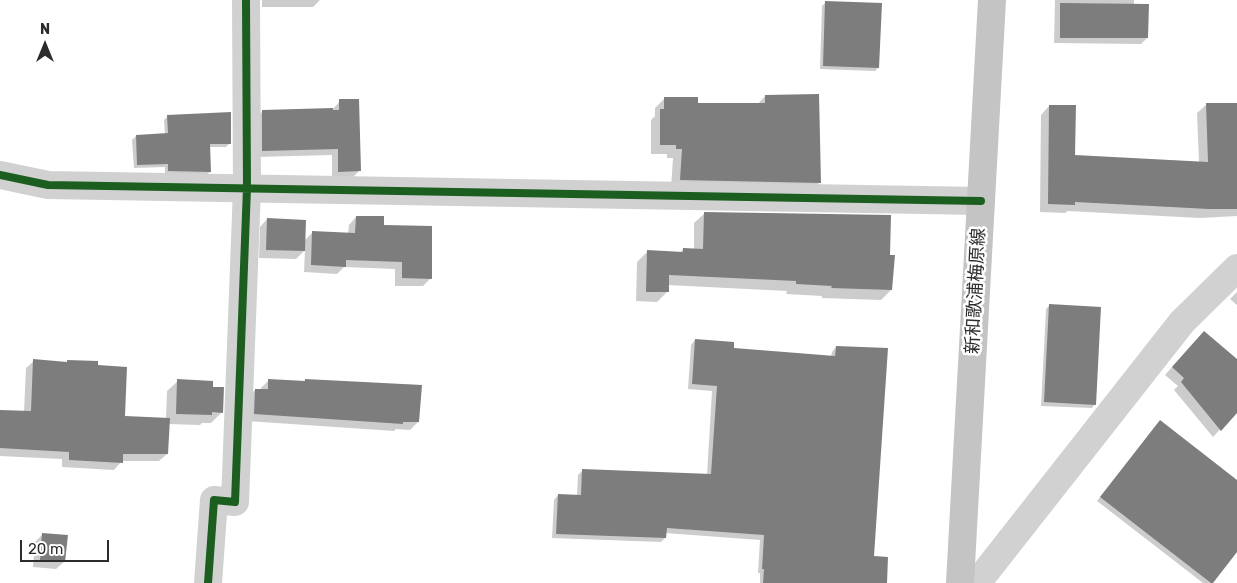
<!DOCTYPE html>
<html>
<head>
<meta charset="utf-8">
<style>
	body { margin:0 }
	#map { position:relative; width:1237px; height:583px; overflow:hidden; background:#fff; font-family:Rubik,sans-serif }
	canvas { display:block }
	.north { position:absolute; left:20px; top:20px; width:50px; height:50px; -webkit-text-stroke:4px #fff; paint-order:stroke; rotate:0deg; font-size:14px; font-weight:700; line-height:20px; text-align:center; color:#2c2c2c }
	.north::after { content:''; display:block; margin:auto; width:18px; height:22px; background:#2c2c2c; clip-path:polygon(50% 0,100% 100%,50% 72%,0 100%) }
	.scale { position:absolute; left:20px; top:540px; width:89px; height:22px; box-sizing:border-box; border:2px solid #2c2c2c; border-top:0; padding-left:6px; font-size:15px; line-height:18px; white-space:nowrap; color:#2c2c2c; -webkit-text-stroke:4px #fff; paint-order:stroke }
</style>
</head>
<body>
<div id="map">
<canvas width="1237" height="583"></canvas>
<div class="north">N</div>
<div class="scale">20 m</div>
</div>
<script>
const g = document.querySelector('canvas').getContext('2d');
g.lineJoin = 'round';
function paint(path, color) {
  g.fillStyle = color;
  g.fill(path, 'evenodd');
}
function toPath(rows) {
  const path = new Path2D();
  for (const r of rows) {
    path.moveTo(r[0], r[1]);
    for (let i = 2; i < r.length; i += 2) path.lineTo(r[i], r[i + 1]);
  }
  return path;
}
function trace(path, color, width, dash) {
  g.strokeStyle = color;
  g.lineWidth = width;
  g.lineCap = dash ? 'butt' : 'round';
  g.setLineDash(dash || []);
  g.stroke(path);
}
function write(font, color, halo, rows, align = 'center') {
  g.font = font + ' Rubik,"Noto Sans JP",sans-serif';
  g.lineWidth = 5;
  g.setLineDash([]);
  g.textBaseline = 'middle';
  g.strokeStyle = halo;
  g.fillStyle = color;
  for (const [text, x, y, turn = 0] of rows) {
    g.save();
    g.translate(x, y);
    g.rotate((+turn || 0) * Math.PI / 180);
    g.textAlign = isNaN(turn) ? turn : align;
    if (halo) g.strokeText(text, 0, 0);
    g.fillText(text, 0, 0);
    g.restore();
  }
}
paint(toPath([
	[262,0,320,0,313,7,262,7],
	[1055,0,1134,0,1134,5,1147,38,1141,44,1054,43],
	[826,2,878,68,875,71,820,69,822,6],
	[765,96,820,182,810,192,671,189,673,158,667,158,667,154,651,154,651,120,655,116,655,108,665,98,697,105,757,105],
	[340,101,359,171,353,177,332,178,332,155,256,157,256,118,263,111,333,109],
	[1237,104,1237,216,1200,218,1068,211,1065,213,1040,212,1041,115,1049,106,1074,156,1199,162,1197,113,1206,105],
	[168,116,230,143,226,147,209,147,210,172,206,175,165,175,165,167,134,168,132,140,136,136,165,135,164,120],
	[705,213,888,256,891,290,881,300,822,298,822,296,786,294,787,291,667,285,667,292,657,302,636,301,637,262,647,252,680,253,683,249,694,250,694,223],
	[356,217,431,278,423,286,395,286,395,269,344,267,337,274,304,272,305,250,296,259,259,258,260,227,267,219,304,241,313,232,348,234,349,225],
	[1237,292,1237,305,1230,299],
	[1049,306,1095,404,1092,408,1041,406,1046,309],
	[695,340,733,350,831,357,832,352,836,347,872,557,886,583,760,583,760,573,758,573,760,540,665,533,665,538,661,542,552,538,554,500,558,495,577,496,578,475,583,470,707,475,712,391,688,389,691,345],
	[1196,340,1237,360,1237,411,1213,437,1174,390,1178,386,1165,375],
	[34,361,66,363,68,361,97,366,124,417,166,419,167,391,178,381,211,388,222,412,211,423,202,423,200,425,168,424,167,454,159,461,122,461,114,470,62,467,62,459,0,456,0,411,24,412,26,368],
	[269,380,303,382,305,380,418,422,410,430,396,429,394,431,247,421,248,398,255,390,261,390,261,388],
	[1157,425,1237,481,1237,550,1211,583,1203,583,1097,501],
	[43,534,64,562,56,569,33,567,35,542]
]), '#0003');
paint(toPath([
	[825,1,882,3,879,68,823,66],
	[1060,3,1149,4,1148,38,1060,38],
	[819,94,821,183,680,180,682,149,676,149,676,145,660,145,660,109,664,109,664,97,698,97,698,103,765,103,765,95],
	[339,99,359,99,361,171,338,172,338,149,262,151,262,110,333,108,333,110,339,110],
	[1206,103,1237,103,1237,209,1209,209,1075,202,1075,205,1048,204,1049,105,1076,105,1075,155,1208,162],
	[231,112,231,144,210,144,211,172,168,171,168,164,137,165,136,135,168,133,167,115],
	[704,212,891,215,890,255,895,255,892,290,831,288,832,286,796,284,796,281,669,275,669,292,646,292,647,250,683,252,683,248,703,249],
	[356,216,384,216,384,225,432,226,432,279,402,278,402,262,346,260,346,267,311,265,312,231,355,233],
	[267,218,306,220,305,251,266,250],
	[1049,304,1101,307,1096,405,1044,402],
	[1204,331,1237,359,1237,413,1221,431,1181,382,1184,378,1172,367],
	[695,339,734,342,734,348,835,356,836,346,888,348,874,556,888,557,887,583,763,583,764,569,762,569,764,535,667,528,666,538,556,534,558,494,581,495,582,469,711,474,717,386,692,384],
	[33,359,67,362,67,360,98,361,98,365,127,367,125,416,170,418,168,454,123,454,123,463,69,460,69,452,0,448,0,410,31,411],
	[177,379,213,381,213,387,224,387,223,413,212,412,212,415,176,414],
	[268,379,305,381,305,379,422,385,419,422,403,422,403,424,254,414,255,389,268,389],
	[1160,420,1237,480,1237,552,1213,583,1211,583,1100,497],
	[42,533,68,535,65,562,40,560]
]), '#7d7d7d');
trace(toPath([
	[0,175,48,185,981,201],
	[208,583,214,500,235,502,247,188,246,0],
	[977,583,1182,322,1237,268]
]), '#d1d1d1', 28);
trace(toPath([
	[960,583,992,0]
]), '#c4c4c4', 28);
trace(toPath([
	[0,175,48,185,981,201],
	[208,583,214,500,235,502,247,188,246,0]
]), '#1b5e20', 8);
write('18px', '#2c2c2c', '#fff', [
	["新和歌浦梅原線",976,291,-87]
]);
</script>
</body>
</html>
